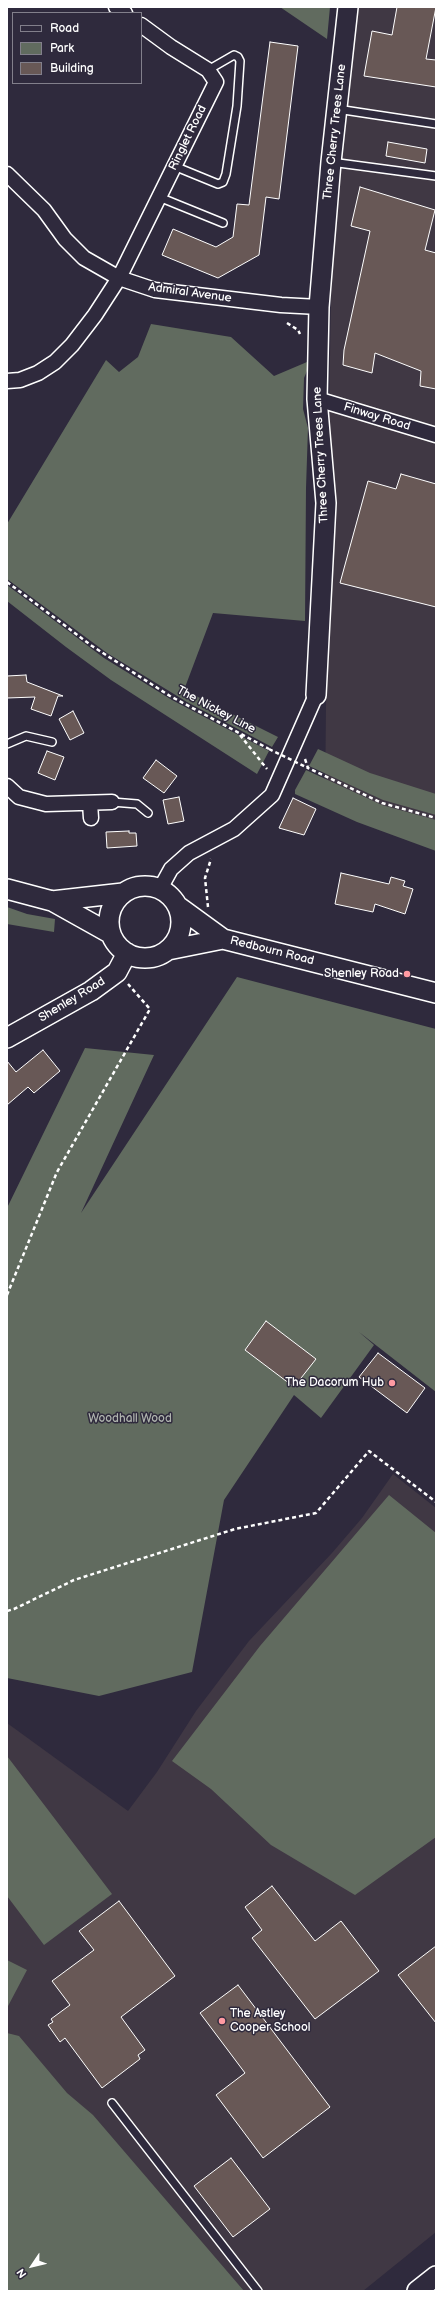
<!DOCTYPE html>
<html>
<head>
<meta charset="utf-8">
<style>
	body { margin:0 }
	#map { position:relative; width:443px; height:2298px; overflow:hidden; background:#2f2a3d; font-family:"Balsamiq Sans",sans-serif }
	canvas { display:block }
	.frame { position:absolute; inset:0; border:8px solid #fff; pointer-events:none }
	.legend { position:absolute; left:12px; top:12px; width:130px; height:72px; box-sizing:border-box; background:#2f2a3d; border:1px solid #827f8b; margin:0; padding:5px 7px; list-style:none; font-size:12px; color:#fff }
	.legend li { display:flex; align-items:center; gap:8px; height:20px }
	.legend b { width:20px; border:1px solid #827f8b }
	.north { position:absolute; left:12px; top:2246px; width:40px; height:40px; -webkit-text-stroke:3px #2f2a3d; paint-order:stroke; rotate:235deg; font-size:11px; font-weight:700; line-height:16px; text-align:center; color:#fff }
	.north::after { content:''; display:block; margin:auto; width:14px; height:18px; background:#fff; clip-path:polygon(50% 0,100% 100%,50% 72%,0 100%) }
</style>
</head>
<body>
<div id="map">
<canvas width="443" height="2298"></canvas>
<div class="frame"></div>
<ul class="legend">
<li><b style="height:5px;background:#2f2a3d"></b>Road</li>
<li><b style="height:11px;background:#616b5f"></b>Park</li>
<li><b style="height:11px;background:#685856"></b>Building</li>
</ul>
<div class="north">N</div>
</div>
<script>
const g = document.querySelector('canvas').getContext('2d');
g.lineJoin = 'round';
function paint(path, color) {
  g.fillStyle = color;
  g.fill(path, 'evenodd');
}
function toPath(rows) {
  const path = new Path2D();
  for (const r of rows) {
    if (r.length === 3) {
      path.moveTo(r[0] + r[2], r[1]);
      path.arc(r[0], r[1], r[2], 0, 2 * Math.PI);
      continue;
    }
    path.moveTo(r[0], r[1]);
    for (let i = 2; i < r.length; i += 2) path.lineTo(r[i], r[i + 1]);
  }
  return path;
}
function trace(path, color, width, dash) {
  g.strokeStyle = color;
  g.lineWidth = width;
  g.lineCap = dash ? 'butt' : 'round';
  g.setLineDash(dash || []);
  g.stroke(path);
}
function write(font, color, halo, rows, align = 'center') {
  g.font = font + ' "Balsamiq Sans",sans-serif';
  g.lineWidth = 3;
  g.setLineDash([]);
  g.textBaseline = 'middle';
  g.strokeStyle = halo;
  g.fillStyle = color;
  for (const [text, x, y, turn = 0] of rows) {
    g.save();
    g.translate(x, y);
    g.rotate((+turn || 0) * Math.PI / 180);
    g.textAlign = isNaN(turn) ? turn : align;
    if (halo) g.strokeText(text, 0, 0);
    g.fillText(text, 0, 0);
    g.restore();
  }
}
paint(toPath([
	[344,7,436,7,436,831,325,804,329,413,335,75],
	[393,1474,436,1508,436,2232,363,2291,7,2291,7,1723,128,1811,157,1772,196,1711,249,1641,332,1553,362,1518]
]), '#403844');
paint(toPath([
	[280,7,330,7,327,39],
	[151,324,231,337,274,376,307,362,307,371,304,378,303,409,308,428,306,488,305,621,213,613,184,690,278,737,272,747,187,702,107,653,7,579,7,524,106,360,119,372,138,357],
	[7,585,104,658,172,700,269,751,257,774,111,680,66,647,7,601],
	[318,749,370,773,436,794,436,815,383,800,309,766],
	[306,770,382,805,436,820,436,851,357,822,295,794,295,790],
	[7,907,27,914,55,919,54,932,7,924],
	[237,977,436,1029,436,1392,359,1332,374,1345,321,1418,294,1395,224,1500,192,1672,99,1696,7,1678,7,1208,85,1048,154,1055,81,1213],
	[389,1495,436,1533,436,1837,355,1895,271,1845,211,1789,172,1761,260,1646],
	[7,1756,112,1894,44,1945,7,1896],
	[7,1960,27,1970,7,2008],
	[7,2033,19,2036,67,2093,93,2115,244,2291,7,2291]
]), '#616b5f');
const building = toPath([
	[397,7,436,7,426,59,436,60,436,87,364,76,372,31,392,35,397,7],
	[270,42,298,46,279,199,266,197,259,255,218,278,162,255,173,229,216,247,233,237,237,204,249,205,270,42],
	[388,142,427,149,425,163,386,156,388,142],
	[360,187,435,210,425,250,436,253,436,389,420,386,421,371,375,353,372,373,343,365,344,350,370,231,351,226,360,187],
	[401,474,436,484,436,607,340,583,368,481,396,489,401,474],
	[26,675,27,682,63,696,58,696,51,716,31,709,35,697,7,698,7,676,26,675],
	[73,711,84,733,70,740,59,719,73,711],
	[47,751,64,757,55,780,38,773,47,751],
	[156,760,177,776,164,793,143,778,156,760],
	[179,797,184,821,168,824,163,800,179,797],
	[293,798,316,809,304,835,279,828,293,798],
	[129,831,129,833,136,833,137,846,107,848,106,832,129,831],
	[341,873,389,884,391,877,405,881,403,886,413,889,405,914,375,904,373,912,335,904,341,873],
	[43,1050,60,1071,34,1093,28,1087,7,1105,7,1061,16,1072,43,1050],
	[266,1321,316,1359,294,1387,245,1350,266,1321],
	[378,1353,425,1388,407,1413,359,1377,378,1353],
	[272,1886,315,1941,341,1921,379,1971,315,2019,252,1938,262,1930,245,1907,272,1886],
	[119,1901,175,1976,121,2017,145,2050,138,2055,140,2059,102,2088,65,2038,60,2042,48,2025,53,2022,51,2019,70,2005,52,1981,94,1950,79,1931,119,1901],
	[436,1946,436,2023,398,1975,436,1946],
	[238,1985,330,2107,263,2158,216,2095,245,2073,200,2013,238,1985],
	[231,2158,270,2209,233,2237,194,2186,231,2158]
]);
paint(building, '#685856');
trace(building, '#fff', 1);
const lane = toPath([
	[337,109,436,124],
	[331,162,436,176],
	[174,166,218,184,223,182,226,174,237,106,240,61,238,57,234,55,208,70],
	[159,197,223,223],
	[7,744,26,736,52,742],
	[112,802,137,804,148,813],
	[112,2103,258,2291]
]);
const street = toPath([
	[116,7,125,13],
	[7,174,44,210,65,239,84,258,119,278,155,290,281,305,319,307],
	[7,381,20,380,38,373,55,362,72,345,95,315,119,278,216,82,208,70,171,47,141,25],
	[317,399,436,435],
	[7,786,19,797,46,804,112,802],
	[90,803,91,818],
	[160,889,171,869,189,853,234,829,272,795,316,695]
]);
const secondary = toPath([
	[316,695,326,503,317,399,319,307,331,162,348,7],
	[145,922,36],
	[7,889,52,901,111,934],
	[52,901,123,893],
	[179,907,223,939,436,993],
	[168,950,223,939],
	[7,1038,91,991,117,972,127,953],
	[417,2291,436,2276]
]);
trace(lane, '#fff', 10);
trace(street, '#fff', 17);
trace(secondary, '#fff', 22);
trace(toPath([
	[287,323,298,330,300,334],
	[7,582,92,646,170,696,269,749],
	[240,735,267,769],
	[305,759,308,768,382,803,436,818],
	[208,907,205,878,211,859],
	[7,1295,57,1172,150,1009,128,984],
	[7,1611,14,1609,74,1580,235,1529,316,1513,369,1451,436,1502]
]), '#fff', 2.5, [4, 3]);
trace(lane, '#2f2a3d', 7);
trace(street, '#2f2a3d', 14);
trace(secondary, '#2f2a3d', 19);
trace(toPath([
	[269,749,308,768]
]), '#fff', 2.5, [4, 3]);
for (const [x, y, r, color] of [
	[407,974,4,"#ff9aa2"],
	[392,1383,4,"#ff9aa2"],
	[222,2021,4,"#ff9aa2"]
]) {
  const dot = new Path2D();
  dot.arc(x, y, r, 0, 2 * Math.PI);
  g.fillStyle = color;
  g.fill(dot);
  trace(dot, '#2f2a3d', 1.5);
}
write('12px', '#fff', '#2f2a3d', [
	["Three Cherry Trees Lane",335,132,-84],
	["Ringlet Road",188,138,-64],
	["Admiral Avenue",190,293,8],
	["Finway Road",377,417,17],
	["Three Cherry Trees Lane",321,455,-93],
	["The Nickey Line",216,710,28],
	["Redbourn Road",272,951,14],
	["Shenley Road",72,1000,-31]
]);
write('12px', '#fff', '#2f2a3d', [
	["Shenley Road",399,974],
	["The Dacorum Hub",384,1383],
	["The Astley",230,2014,"left"],
	["Cooper School",230,2028,"left"]
], 'right');
write('12px', '#b0b5af', '#2f2a3d', [
	["Woodhall Wood",130,1419]
]);
</script>
</body>
</html>
